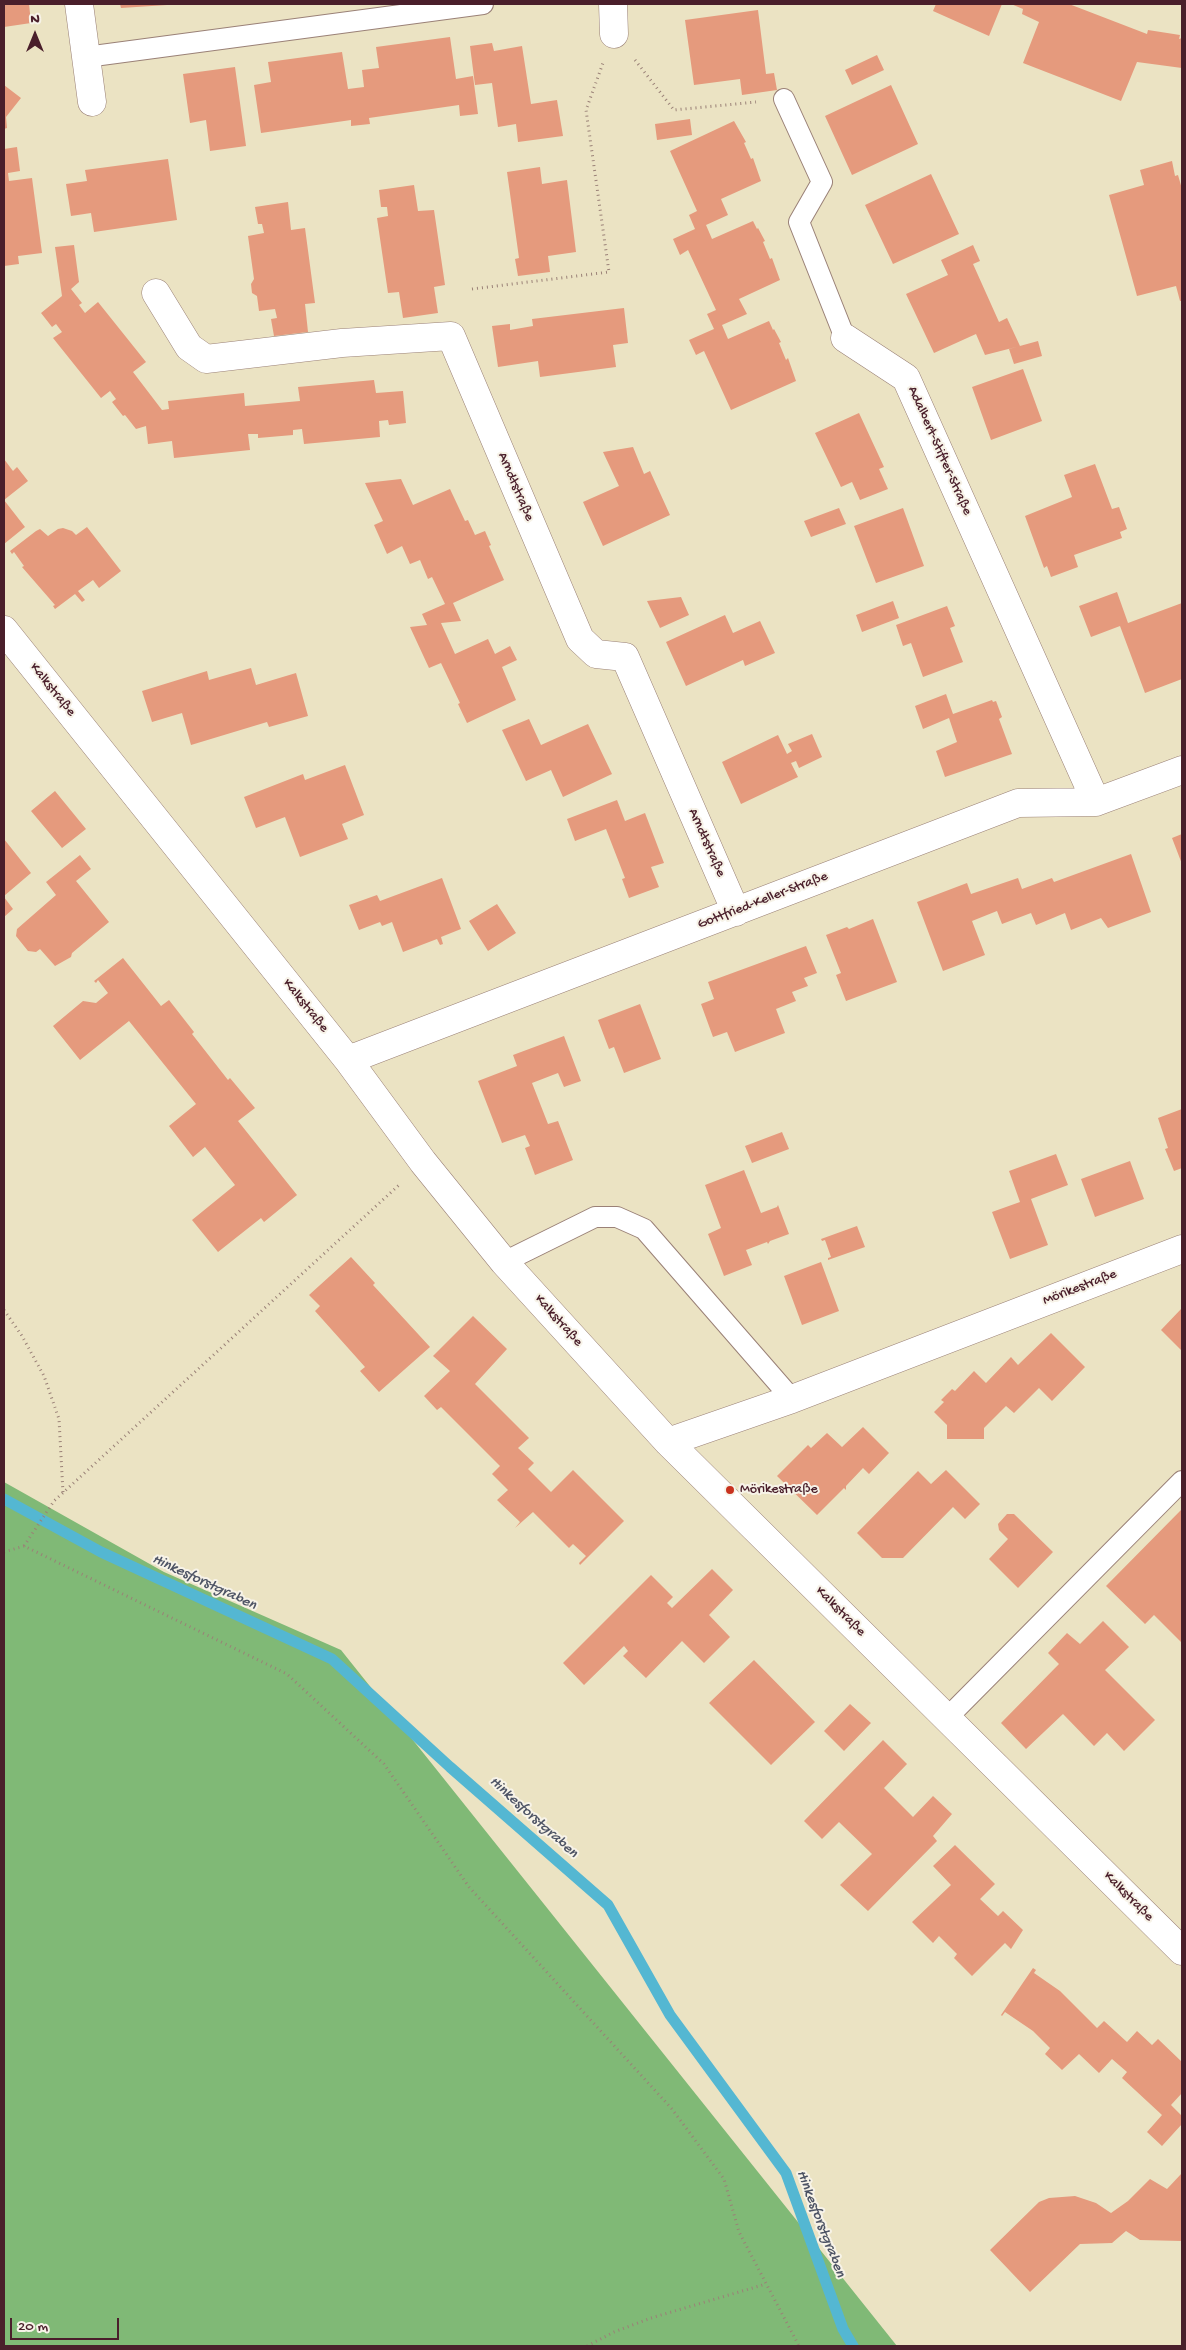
<!DOCTYPE html>
<html>
<head>
<meta charset="utf-8">
<style>
	body { margin:0 }
	#map { position:relative; width:1186px; height:2350px; overflow:hidden; background:#ebe3c3; font-family:"Gochi Hand",sans-serif }
	canvas { display:block }
	.frame { position:absolute; inset:0; border:5px solid #4a1f2b; pointer-events:none }
	.north { position:absolute; left:10px; top:10px; width:50px; height:50px; -webkit-text-stroke:4px #f7f3e8; paint-order:stroke; rotate:0deg; font-size:14px; font-weight:700; line-height:20px; text-align:center; color:#4a1f2b }
	.north::after { content:''; display:block; margin:auto; width:18px; height:22px; background:#4a1f2b; clip-path:polygon(50% 0,100% 100%,50% 72%,0 100%) }
	.scale { position:absolute; left:10px; top:2318px; width:109px; height:22px; box-sizing:border-box; border:2px solid #4a1f2b; border-top:0; padding-left:6px; font-size:15px; line-height:18px; white-space:nowrap; color:#4a1f2b; -webkit-text-stroke:4px #f7f3e8; paint-order:stroke }
</style>
</head>
<body>
<div id="map">
<canvas width="1186" height="2350"></canvas>
<div class="frame"></div>
<div class="north">N</div>
<div class="scale">20 m</div>
</div>
<script>
const g = document.querySelector('canvas').getContext('2d');
g.lineJoin = 'round';
function paint(path, color) {
  g.fillStyle = color;
  g.fill(path, 'evenodd');
}
function toPath(rows) {
  const path = new Path2D();
  for (const r of rows) {
    path.moveTo(r[0], r[1]);
    for (let i = 2; i < r.length; i += 2) path.lineTo(r[i], r[i + 1]);
  }
  return path;
}
function trace(path, color, width, dash) {
  g.strokeStyle = color;
  g.lineWidth = width;
  g.lineCap = dash ? 'butt' : 'round';
  g.setLineDash(dash || []);
  g.stroke(path);
}
function write(font, color, halo, rows, align = 'center') {
  g.font = font + ' "Gochi Hand",sans-serif';
  g.lineWidth = 4;
  g.setLineDash([]);
  g.textBaseline = 'middle';
  g.strokeStyle = halo;
  g.fillStyle = color;
  for (const [text, x, y, turn = 0] of rows) {
    g.save();
    g.translate(x, y);
    g.rotate((+turn || 0) * Math.PI / 180);
    g.textAlign = isNaN(turn) ? turn : align;
    if (halo) g.strokeText(text, 0, 0);
    g.fillText(text, 0, 0);
    g.restore();
  }
}
paint(toPath([
	[4,1482,164,1572,341,1650,897,2346,4,2346]
]), '#80b976');
trace(toPath([
	[4,1499,101,1552,332,1659,450,1767,608,1905,670,2015,786,2173,843,2329,853,2346]
]), '#54b7d2', 11);
paint(toPath([
	[4,4,29,4,31,23,4,27],
	[120,4,167,4,167,5,121,8],
	[936,4,1002,4,989,36,933,11],
	[1011,4,1069,4,1147,34,1148,30,1180,35,1179,39,1182,38,1182,68,1137,62,1121,101,1023,63,1039,22,1022,14,1023,9],
	[758,10,766,74,774,73,777,90,742,95,740,79,694,85,685,20],
	[450,37,456,79,473,76,478,114,460,116,459,105,369,118,370,124,351,126,351,120,261,133,254,85,271,82,268,62,342,52,348,89,364,87,362,70,379,68,376,47],
	[492,43,494,51,522,46,531,104,557,100,563,136,518,142,516,124,498,127,492,83,475,85,470,46],
	[877,55,884,70,852,85,845,70],
	[235,67,246,146,210,151,206,120,190,123,183,74],
	[4,85,21,98,6,117,7,128,4,129],
	[891,85,918,144,852,175,825,116],
	[690,119,692,135,657,140,655,124],
	[734,121,746,142,744,143,751,159,753,158,761,181,721,199,728,215,706,225,712,239,753,221,757,229,758,228,765,241,763,242,770,259,772,258,780,280,739,299,747,314,722,325,728,339,769,321,773,330,774,329,781,342,779,343,786,360,788,358,796,381,731,410,704,351,696,355,689,340,714,329,707,314,716,310,688,250,680,255,673,239,695,229,689,215,697,211,670,151],
	[17,147,20,171,8,173,9,181,32,178,42,253,18,256,19,264,4,266,4,149],
	[168,159,177,220,94,232,91,213,71,216,66,184,87,181,85,170],
	[1172,161,1175,176,1178,175,1182,189,1182,301,1180,301,1176,286,1137,296,1109,195,1144,185,1140,170],
	[540,167,542,184,567,180,576,252,548,256,550,272,518,276,515,259,519,258,507,172],
	[931,174,959,234,893,264,865,205],
	[414,185,418,211,434,210,445,285,434,287,438,313,403,318,399,292,388,293,377,218,388,216,387,207,381,207,379,190],
	[288,202,291,230,305,228,315,303,305,304,308,332,274,336,271,319,277,318,275,309,259,311,257,296,252,293,251,284,254,279,248,236,264,233,262,224,258,224,255,207],
	[74,245,79,282,71,289,82,303,79,305,85,313,98,302,146,362,133,372,162,410,169,409,168,401,244,393,245,406,300,401,298,387,374,380,376,393,403,391,406,423,389,425,388,420,379,421,380,437,304,444,302,429,293,430,293,435,258,438,258,434,248,434,250,450,174,458,172,441,148,444,146,426,136,429,125,415,123,416,112,402,116,399,110,391,101,398,53,338,62,332,56,324,52,327,41,313,62,296,55,247],
	[973,245,980,261,973,264,999,322,1007,318,1020,346,985,355,976,334,934,353,906,294,948,275,941,260],
	[624,308,628,343,613,345,616,367,540,377,538,361,498,367,492,326,510,324,510,330,533,326,532,319],
	[1038,341,1042,356,1014,364,1009,349],
	[1023,369,1042,421,991,440,972,387],
	[859,413,884,467,879,469,888,489,860,500,852,482,841,487,815,433],
	[633,447,644,474,650,471,670,515,603,546,583,502,619,486,603,452],
	[4,459,13,471,17,467,28,481,4,500,25,527,4,544],
	[1095,464,1112,509,1119,507,1127,529,1120,532,1122,538,1074,555,1078,567,1051,577,1047,566,1044,568,1025,516,1072,497,1064,475],
	[401,479,413,505,450,489,465,521,468,520,475,535,485,531,491,545,489,546,504,580,453,603,461,621,441,623,455,654,488,639,495,654,510,646,517,660,502,667,516,700,467,723,458,704,460,703,441,663,429,668,410,627,427,625,422,614,445,604,432,577,428,579,420,560,410,564,402,546,387,554,374,525,383,521,365,483],
	[839,508,846,524,811,537,804,521],
	[903,508,924,566,876,583,854,526],
	[87,527,121,571,99,588,93,580,78,591,85,600,82,602,75,594,55,609,53,606,55,605,22,567,24,566,14,552,12,554,10,551,36,531,40,529,48,536,58,529,63,528,72,531,76,535],
	[1117,592,1128,623,1182,603,1182,679,1145,693,1120,626,1091,637,1079,606],
	[681,597,689,615,660,628,647,601],
	[893,601,899,618,862,632,856,615],
	[947,606,955,626,950,628,963,662,923,677,911,643,903,646,896,625],
	[725,615,733,633,760,621,775,653,745,666,743,660,686,686,666,642],
	[251,668,256,685,296,673,308,716,269,727,267,722,191,745,182,713,152,722,142,691,207,671,209,680],
	[946,694,953,714,992,700,993,702,996,701,1002,717,999,719,1012,754,945,777,936,751,957,742,949,718,923,729,915,706],
	[529,719,541,745,588,724,612,774,563,797,551,770,526,781,502,730],
	[812,734,822,757,799,768,796,761,791,763,798,777,741,804,722,762,778,735,787,754,792,751,788,744],
	[345,765,364,815,342,824,348,839,300,857,285,817,256,828,244,797,303,774,305,780],
	[55,791,86,829,62,848,31,811],
	[617,800,625,821,645,813,664,863,651,867,659,887,629,898,622,879,625,878,606,829,575,841,567,819],
	[1182,834,1182,864,1172,838],
	[4,839,31,873,4,896],
	[1131,854,1151,912,1108,928,1101,918,1071,930,1065,913,1036,925,1031,913,1002,924,997,911,972,921,985,955,943,971,917,902,967,883,971,894,1018,878,1022,889,1052,878,1054,882],
	[80,855,91,869,76,881,109,922,72,953,71,957,55,966,40,949,36,952,28,951,16,936,17,929,56,895,46,882],
	[442,878,461,929,441,937,443,944,440,945,437,939,403,952,392,922,382,926,380,922,359,930,349,905,377,895,380,901],
	[4,897,13,909,4,917],
	[497,904,516,933,488,951,469,921],
	[873,919,897,982,846,1001,836,975,841,973,826,935,847,927,849,929],
	[806,946,817,973,804,978,808,986,792,992,796,1001,776,1009,785,1033,735,1052,727,1032,713,1037,701,1004,714,999,708,982],
	[123,958,161,1006,169,1000,194,1032,192,1034,228,1080,230,1078,255,1108,238,1121,297,1195,264,1222,261,1218,218,1252,192,1220,235,1185,205,1147,193,1157,169,1126,196,1104,129,1021,80,1060,53,1026,83,1001,96,1003,108,993,98,980,96,983,94,981],
	[640,1004,661,1059,624,1073,614,1047,609,1049,598,1020],
	[564,1036,581,1081,564,1087,558,1073,532,1083,548,1124,558,1121,573,1160,535,1175,525,1148,530,1146,525,1135,502,1143,478,1081,517,1066,513,1055],
	[1182,1109,1182,1168,1174,1171,1165,1149,1168,1148,1158,1118],
	[782,1132,789,1149,752,1163,745,1146],
	[1056,1154,1068,1185,1031,1199,1048,1245,1010,1259,992,1212,1020,1202,1009,1171],
	[1130,1161,1144,1199,1095,1217,1081,1179],
	[744,1170,761,1213,777,1207,778,1205,789,1234,770,1241,768,1244,767,1242,746,1250,752,1265,724,1276,708,1234,721,1228,705,1185],
	[857,1226,865,1247,828,1260,828,1258,831,1257,825,1240,822,1241,821,1239],
	[351,1257,375,1283,373,1285,430,1347,379,1392,360,1371,365,1367,315,1311,320,1306,309,1295],
	[821,1262,839,1311,802,1325,784,1276],
	[1182,1308,1182,1351,1161,1330],
	[473,1316,507,1349,475,1384,529,1438,518,1448,534,1463,528,1469,551,1492,573,1470,624,1521,580,1565,579,1563,586,1556,573,1544,569,1548,533,1512,515,1528,520,1522,497,1500,508,1490,492,1474,500,1466,441,1407,437,1410,424,1396,450,1371,433,1356],
	[1051,1333,1085,1367,1052,1401,1039,1388,1014,1413,1006,1406,984,1428,984,1439,947,1439,947,1425,934,1412,944,1402,941,1400,952,1389,955,1391,974,1371,986,1383,1011,1357,1018,1365],
	[863,1427,889,1453,869,1474,863,1468,846,1486,846,1490,844,1488,817,1515,777,1476,808,1445,811,1448,827,1433,842,1447],
	[946,1470,980,1504,965,1519,953,1507,903,1558,882,1558,857,1533,918,1471,931,1484],
	[1181,1510,1182,1511,1182,1643,1154,1615,1145,1624,1106,1586],
	[1007,1514,1014,1514,1053,1552,1018,1588,989,1559,1008,1539,999,1530,998,1524],
	[712,1569,733,1590,709,1615,730,1637,704,1663,682,1641,646,1678,623,1656,628,1651,624,1646,584,1685,563,1663,651,1575,673,1597,667,1603,672,1608],
	[1103,1621,1129,1647,1105,1670,1155,1720,1124,1751,1107,1733,1094,1746,1063,1714,1026,1749,1001,1723,1059,1664,1048,1653,1067,1633,1080,1644],
	[754,1660,815,1722,771,1765,709,1703],
	[850,1704,871,1723,844,1751,824,1731],
	[883,1740,907,1764,884,1788,913,1817,933,1796,952,1814,933,1836,937,1841,868,1911,840,1885,872,1854,839,1822,822,1839,804,1821],
	[955,1845,995,1884,980,1899,998,1916,1003,1911,1023,1930,1011,1949,1005,1943,972,1976,954,1958,957,1954,939,1936,933,1943,912,1922,951,1885,933,1866],
	[1033,1968,1036,1970,1034,1973,1060,1991,1097,2028,1104,2021,1127,2042,1137,2031,1152,2045,1158,2039,1182,2062,1182,2093,1171,2105,1182,2116,1182,2124,1162,2146,1147,2132,1162,2115,1122,2078,1127,2072,1112,2059,1099,2073,1079,2054,1062,2070,1045,2054,1050,2048,1033,2031,1005,2012,1002,2016,1001,2015],
	[1182,2173,1182,2241,1140,2240,1126,2231,1112,2243,1080,2244,1030,2292,990,2250,1039,2202,1049,2198,1075,2196,1096,2203,1111,2213,1128,2201,1150,2179,1167,2189]
]), '#e59a7d');
const lane = toPath([
	[86,57,483,4],
	[784,99,822,182,799,222,845,338],
	[504,1262,595,1217,617,1217,644,1229,792,1399],
	[947,1718,1182,1481]
]);
const street = toPath([
	[79,4,92,102],
	[613,4,614,34],
	[156,293,189,347,206,359,342,343,451,336,580,639,596,654,625,657,736,912],
	[845,338,906,378,1096,802],
	[4,630,348,1060,423,1162,504,1262,668,1442,1182,1951],
	[348,1060,1018,803,1096,802,1182,770],
	[668,1442,792,1399,1182,1249]
]);
trace(lane, '#9a8177', 22);
trace(street, '#9a8177', 29);
trace(toPath([
	[635,60,674,110,756,102],
	[472,289,609,272,586,110,603,63],
	[4,1310,22,1336,44,1376,59,1419,63,1493],
	[24,1546,54,1501,399,1185],
	[4,1552,24,1546,287,1674,384,1764,469,1887,672,2109,724,2179,739,2232,799,2346],
	[587,2346,614,2332,651,2318,766,2284]
]), '#9a8177', 3, [1, 4]);
trace(lane, '#fff', 20);
trace(street, '#fff', 28);
for (const [x, y, r, color] of [
	[730,1490,5,"#c8321e"]
]) {
  const dot = new Path2D();
  dot.arc(x, y, r, 0, 2 * Math.PI);
  g.fillStyle = color;
  g.fill(dot);
  trace(dot, '#f7f3e8', 2);
}
write('14px', '#4a1f2b', '#f7f3e8', [
	["Adalbert-Stifter-Straße",939,451,66],
	["Arndtstraße",515,487,67],
	["Kalkstraße",52,690,51],
	["Arndtstraße",706,843,66],
	["Gottfried-Keller-Straße",763,901,-21],
	["Kalkstraße",305,1006,51],
	["Mörikestraße",1080,1288,-21],
	["Kalkstraße",558,1321,48],
	["Kalkstraße",840,1612,45],
	["Kalkstraße",1128,1897,45]
]);
write('14px', '#4a1f2b', '#f7f3e8', [
	["Mörikestraße",740,1490]
], 'left');
write('italic 15px', '#4e5465', '#f7f3e8', [
	["Hinkesforstgraben",204,1583,25],
	["Hinkesforstgraben",533,1818,42],
	["Hinkesforstgraben",820,2224,69]
]);
</script>
</body>
</html>
